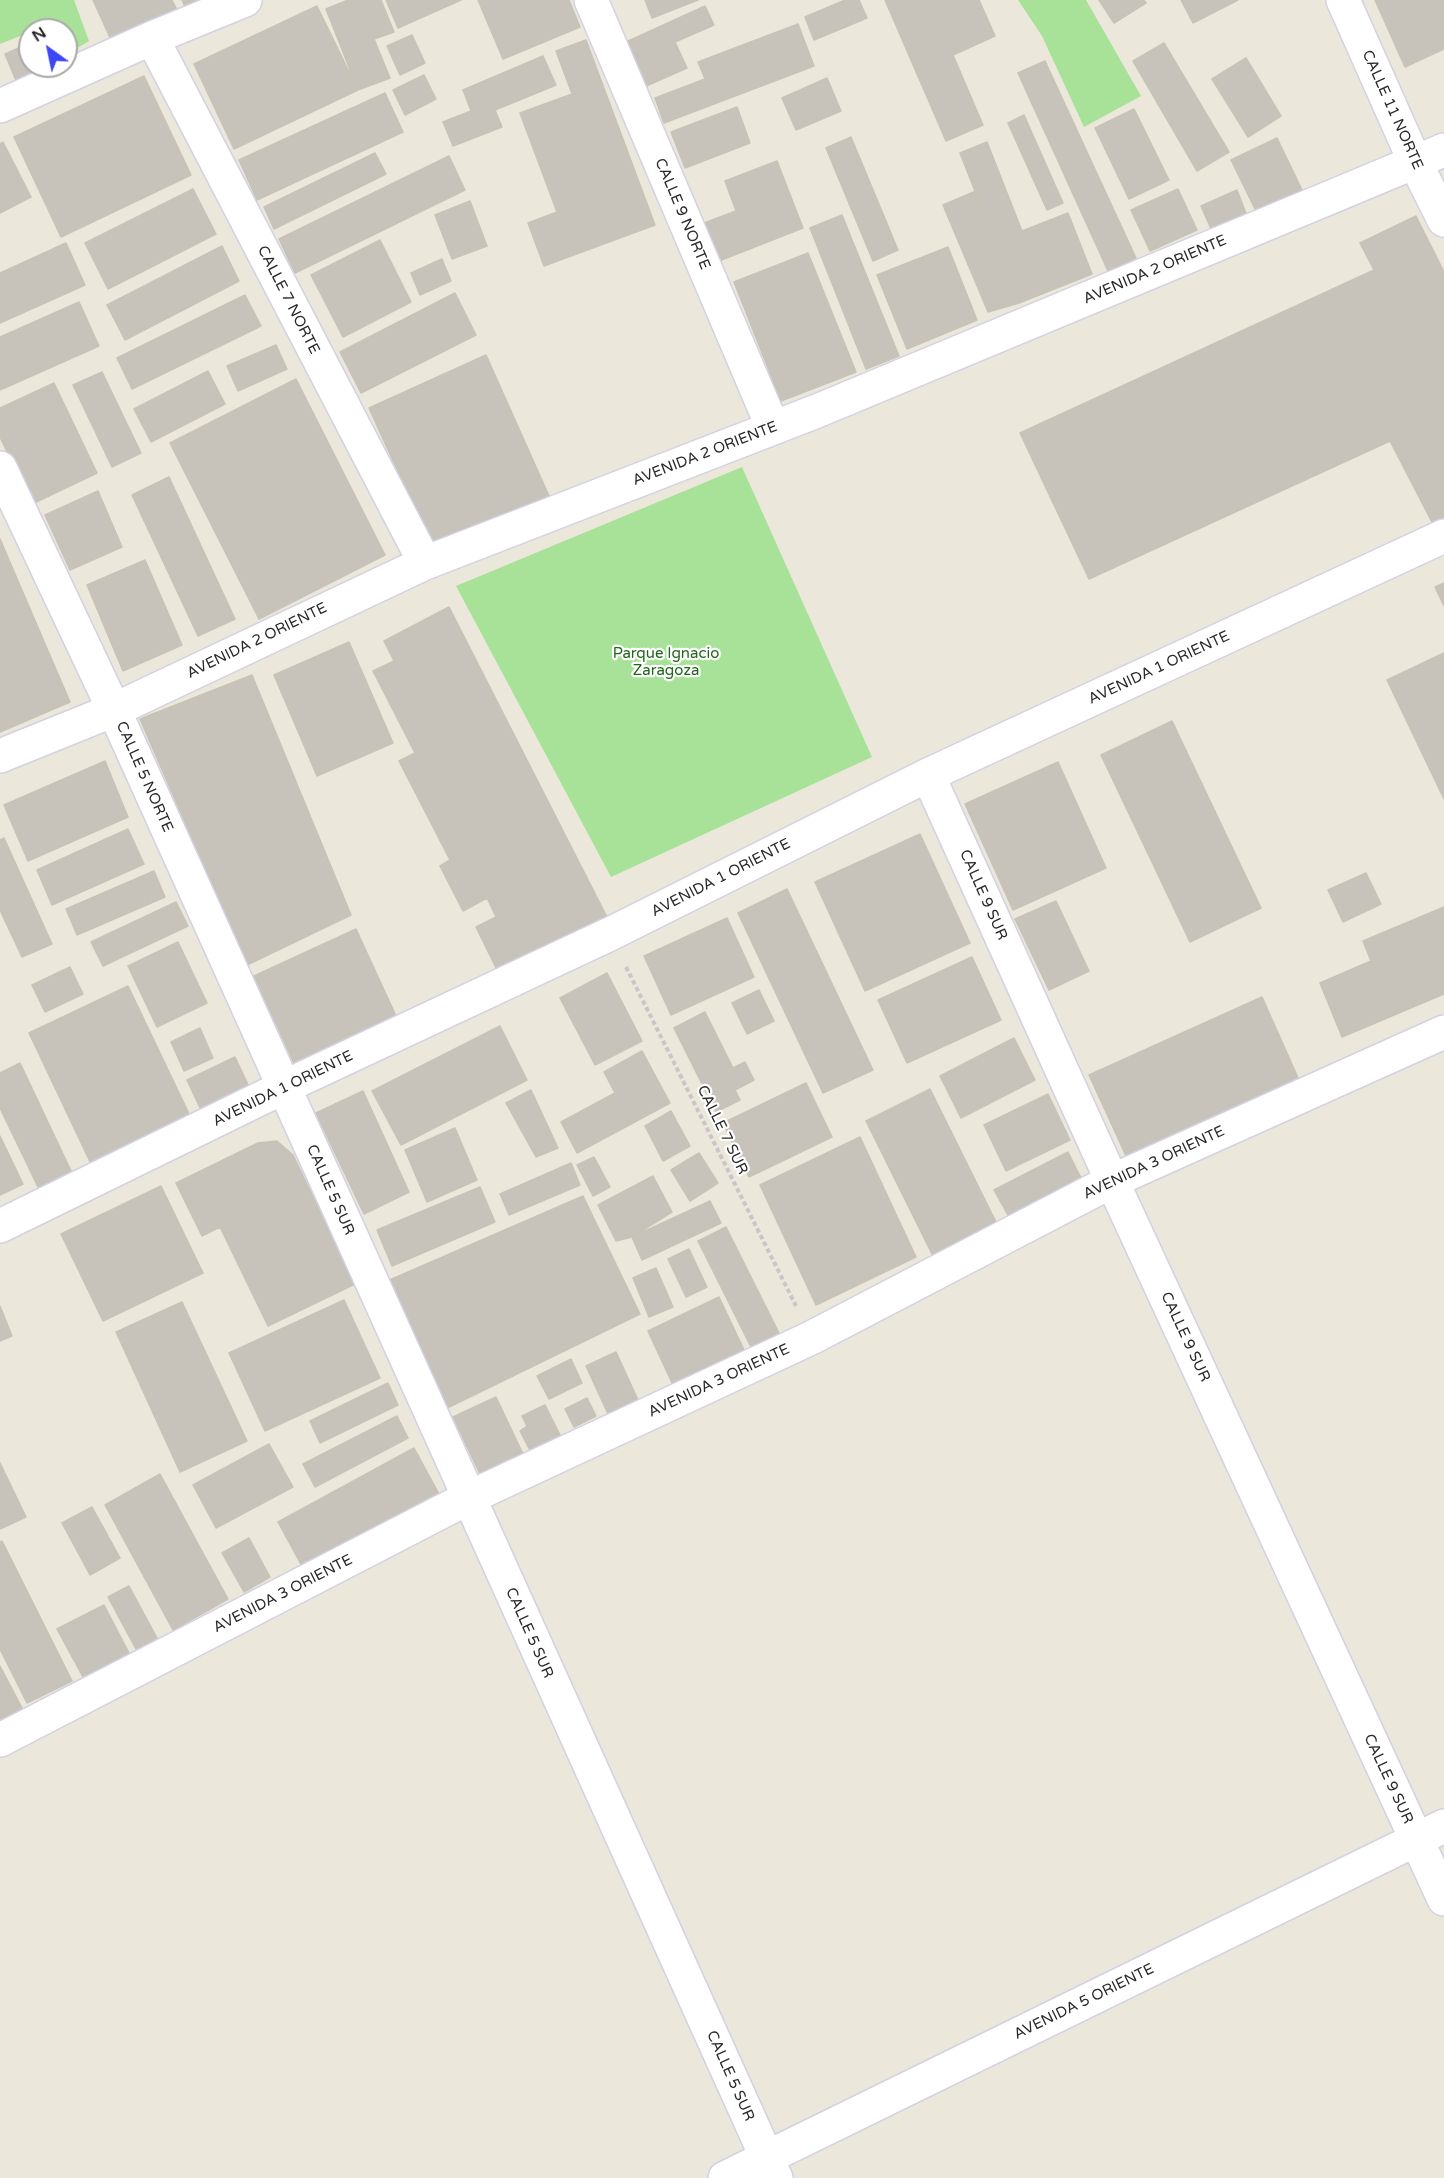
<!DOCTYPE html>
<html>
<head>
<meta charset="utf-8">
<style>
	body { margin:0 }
	#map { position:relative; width:1444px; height:2178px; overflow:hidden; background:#ece7db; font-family:"Varela Round",sans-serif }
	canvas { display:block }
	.north { position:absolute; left:18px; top:18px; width:60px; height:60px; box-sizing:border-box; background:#fff; border:2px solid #a9a9a9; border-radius:50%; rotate:327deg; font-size:16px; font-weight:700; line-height:24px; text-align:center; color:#292929 }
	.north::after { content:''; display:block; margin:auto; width:21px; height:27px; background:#3c47f8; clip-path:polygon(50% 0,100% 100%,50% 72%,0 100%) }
</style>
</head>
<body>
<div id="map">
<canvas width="1444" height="2178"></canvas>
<div class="north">N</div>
</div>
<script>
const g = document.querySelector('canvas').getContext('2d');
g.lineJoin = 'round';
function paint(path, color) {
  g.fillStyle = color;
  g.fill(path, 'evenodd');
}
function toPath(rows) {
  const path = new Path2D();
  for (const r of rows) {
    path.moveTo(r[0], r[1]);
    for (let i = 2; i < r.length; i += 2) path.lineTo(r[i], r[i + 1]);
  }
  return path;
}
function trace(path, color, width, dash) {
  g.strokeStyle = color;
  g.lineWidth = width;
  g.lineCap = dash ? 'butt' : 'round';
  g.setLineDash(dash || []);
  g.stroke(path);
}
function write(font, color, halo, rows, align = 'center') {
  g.font = font + ' "Varela Round",sans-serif';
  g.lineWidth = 4.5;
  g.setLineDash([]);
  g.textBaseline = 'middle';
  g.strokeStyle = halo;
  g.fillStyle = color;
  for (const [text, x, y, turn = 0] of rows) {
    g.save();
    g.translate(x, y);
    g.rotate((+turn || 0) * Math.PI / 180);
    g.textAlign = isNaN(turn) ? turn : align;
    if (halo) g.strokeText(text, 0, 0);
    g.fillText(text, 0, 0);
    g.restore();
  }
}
paint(toPath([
	[0,0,74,0,89,41,72,51,66,39,66,30,61,30,57,22,36,30,30,30,30,32,0,44],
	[1018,0,1086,0,1141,96,1084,127,1042,36],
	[742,467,872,757,611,877,456,586]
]), '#a8e298');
const building = toPath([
	[93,0,172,0,178,12,112,42,93,0],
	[182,0,217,0,188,13,182,0],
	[348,0,381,0,394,32,374,39,390,78,358,90,326,9,348,0],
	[386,0,461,0,398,28,386,0],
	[478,0,569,0,580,27,503,59,478,0],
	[645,0,698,0,652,18,645,0],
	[845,0,859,0,867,18,814,40,805,17,845,0],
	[885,0,979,0,995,36,953,55,983,125,946,141,885,0],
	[1099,0,1144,0,1146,3,1114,23,1099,0],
	[1181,0,1238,0,1193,23,1181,0],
	[1375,0,1444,0,1444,49,1405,67,1375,0],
	[317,6,358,90,234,149,194,64,317,6],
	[705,6,714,25,675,42,687,68,644,87,624,43,705,6],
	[798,24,814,66,664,123,655,98,705,79,698,62,798,24],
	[412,35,425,63,400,75,387,46,412,35],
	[586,40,655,225,544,266,528,223,557,212,520,113,572,94,556,51,586,40],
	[30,43,30,66,57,66,17,83,5,54,30,43],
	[1164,43,1229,152,1197,171,1133,61,1164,43],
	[543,56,556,85,495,110,502,127,453,146,443,122,471,111,463,90,543,56],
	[1246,58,1281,116,1248,137,1212,79,1246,58],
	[1045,61,1136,258,1108,271,1018,73,1045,61],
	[424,75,436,99,405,115,393,90,424,75],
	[144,76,191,175,61,237,14,137,144,76],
	[827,78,841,111,796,130,782,98,827,78],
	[385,93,403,132,257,200,239,160,385,93],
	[737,107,750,143,685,168,671,132,737,107],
	[1134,109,1169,180,1129,199,1095,128,1134,109],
	[1024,115,1063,203,1047,210,1008,123,1024,115],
	[851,137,898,250,873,261,826,148,851,137],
	[1277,138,1303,192,1258,215,1231,160,1277,138],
	[3,142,31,197,0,213,0,144,3,142],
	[987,142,1022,231,1068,213,1092,274,1019,303,960,153,987,142],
	[375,153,386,174,274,229,264,207,375,153],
	[449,156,465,190,295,273,279,239,449,156],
	[777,161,803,228,719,261,704,223,736,211,725,181,777,161],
	[193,189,216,234,108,289,85,243,193,189],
	[1178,189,1197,230,1150,251,1131,210,1178,189],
	[1237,190,1247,216,1212,231,1201,206,1237,190],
	[976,191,1019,303,988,312,943,205,976,191],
	[470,201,487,246,452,259,435,215,470,201],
	[842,215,899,356,866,369,810,228,842,215],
	[1416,216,1444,272,1444,521,1434,526,1390,441,1089,579,1020,433,1374,270,1360,243,1416,216],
	[380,240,411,302,343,337,311,275,380,240],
	[66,243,85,285,0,323,0,273,66,243],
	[222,246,239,281,125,340,107,305,222,246],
	[948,247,977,320,907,349,877,275,948,247],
	[808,253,856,372,781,401,734,282,808,253],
	[442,259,451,281,420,295,411,273,442,259],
	[455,293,476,335,361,393,340,352,455,293],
	[245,295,261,326,132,389,117,358,245,295],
	[79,302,99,346,0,390,0,337,79,302],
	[276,345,287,369,238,391,227,366,276,345],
	[486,355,549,496,433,549,369,408,486,355],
	[208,371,225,404,151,442,134,409,208,371],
	[102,372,141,453,112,467,73,385,102,372],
	[296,379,385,555,259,619,170,443,296,379],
	[54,383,97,473,32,504,0,437,0,408,54,383],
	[169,477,235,619,198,636,132,495,169,477],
	[98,491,122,547,70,570,45,515,98,491],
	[0,539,70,702,0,732,0,539],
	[145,560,182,645,123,671,87,585,145,560],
	[1444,583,1444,606,1435,587,1444,583],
	[449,607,609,921,500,976,476,927,496,917,487,898,463,911,440,866,450,860,399,761,415,753,373,671,394,661,384,641,449,607],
	[349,642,393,743,317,776,274,675,349,642],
	[1444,653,1444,799,1387,680,1444,653],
	[252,675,351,915,247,965,140,719,252,675],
	[1172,721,1261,908,1190,942,1101,755,1172,721],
	[105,761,128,817,28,861,4,805,105,761],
	[1058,762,1106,868,1013,910,965,804,1058,762],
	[128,829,144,864,52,905,37,870,128,829],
	[920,834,970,943,865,991,815,882,920,834],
	[4,838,52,944,22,957,0,910,0,840,4,838],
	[154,871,165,897,77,935,66,909,154,871],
	[1366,873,1381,904,1343,922,1328,890,1366,873],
	[787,889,873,1070,823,1093,738,913,787,889],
	[1056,901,1089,971,1049,990,1015,919,1056,901],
	[176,902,188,926,103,966,91,942,176,902],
	[1444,907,1444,994,1342,1037,1320,983,1371,961,1363,941,1444,907],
	[727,918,754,977,671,1015,644,956,727,918],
	[356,929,396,1016,294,1063,254,976,356,929],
	[178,942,207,1003,157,1027,128,966,178,942],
	[972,957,1001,1020,907,1063,878,1000,972,957],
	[70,967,83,994,45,1012,32,985,70,967],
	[607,973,642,1041,595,1065,560,998,607,973],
	[128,986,192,1120,93,1168,29,1033,128,986],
	[759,990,774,1021,747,1034,732,1003,759,990],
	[1262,997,1299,1080,1127,1158,1089,1075,1262,997],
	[705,1012,733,1068,745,1062,754,1080,735,1090,740,1100,716,1112,674,1028,705,1012],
	[500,1026,527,1080,401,1145,372,1091,500,1026],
	[200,1028,213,1058,184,1071,171,1042,200,1028],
	[1014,1038,1035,1080,961,1118,940,1076,1014,1038],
	[642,1051,670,1103,577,1153,561,1122,615,1093,604,1072,642,1051],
	[235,1057,250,1089,202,1112,187,1080,235,1057],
	[20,1063,72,1173,39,1189,0,1108,0,1073,20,1063],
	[806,1083,832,1137,749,1177,723,1123,806,1083],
	[930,1089,997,1224,933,1256,866,1121,930,1089],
	[531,1090,558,1148,536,1157,506,1103,531,1090],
	[363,1091,409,1192,364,1214,316,1113,363,1091],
	[1048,1094,1070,1140,1006,1171,984,1125,1048,1094],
	[671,1111,690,1146,663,1161,645,1126,671,1111],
	[455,1128,477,1180,427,1202,405,1150,455,1128],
	[0,1136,23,1184,0,1195,0,1136],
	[860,1137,916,1257,816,1305,760,1185,860,1137],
	[277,1141,293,1155,355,1284,268,1326,220,1227,202,1236,176,1183,258,1143,277,1141],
	[1068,1152,1082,1180,1009,1217,994,1190,1068,1152],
	[699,1153,718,1183,690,1201,671,1170,699,1153],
	[594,1157,610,1187,593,1196,577,1165,594,1157],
	[571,1163,580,1185,509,1215,500,1194,571,1163],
	[653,1176,672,1212,632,1237,616,1241,598,1205,653,1176],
	[161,1186,203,1273,103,1321,61,1234,161,1186],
	[480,1187,495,1222,392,1266,377,1230,480,1187],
	[583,1196,640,1314,441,1411,385,1282,583,1196],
	[710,1201,721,1223,642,1260,632,1237,710,1201],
	[726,1227,779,1333,751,1347,698,1241,726,1227],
	[689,1249,707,1287,686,1297,668,1259,689,1249],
	[656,1268,673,1307,649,1317,633,1278,656,1268],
	[719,1297,745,1352,673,1385,648,1331,719,1297],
	[344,1300,380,1378,265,1431,229,1353,344,1300],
	[182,1302,247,1441,180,1472,116,1332,182,1302],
	[0,1306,12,1336,0,1341,0,1306],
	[616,1352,638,1400,608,1414,586,1366,616,1352],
	[571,1359,582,1383,549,1399,537,1376,571,1359],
	[388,1383,398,1405,320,1443,310,1421,388,1383],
	[496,1397,523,1454,480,1474,453,1417,496,1397],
	[587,1398,596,1416,574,1427,565,1409,587,1398],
	[545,1405,565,1445,535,1460,520,1431,527,1426,522,1416,545,1405],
	[397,1416,408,1438,315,1487,303,1464,397,1416],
	[269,1444,293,1487,216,1528,193,1485,269,1444],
	[414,1448,439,1494,303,1568,278,1522,414,1448],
	[0,1463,26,1517,0,1529,0,1463],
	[160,1474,228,1599,173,1630,105,1505,160,1474],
	[92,1507,120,1558,90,1575,62,1523,92,1507],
	[249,1538,270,1577,244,1592,222,1553,249,1538],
	[2,1541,72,1681,27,1703,0,1649,0,1542,2,1541],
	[129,1586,157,1638,136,1649,108,1597,129,1586],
	[104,1605,129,1653,83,1677,57,1629,104,1605],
	[0,1666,22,1708,0,1719,0,1666]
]);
paint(building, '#c7c3bb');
trace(building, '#c7c3b5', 1.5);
const street = toPath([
	[591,0,773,428],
	[1343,0,1415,162,1444,220],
	[152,38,425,563],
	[0,106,152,38,245,0],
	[0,468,114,710,776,2178],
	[0,756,114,710,425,563,817,411,1444,150],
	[928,775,1112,1181,1444,1899],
	[0,1226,284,1087,610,934,928,775,1444,536],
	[0,1740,468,1498,811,1338,1112,1181,1444,1032],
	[725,2178,1444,1826]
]);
trace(street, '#d1d2e2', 36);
trace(toPath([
	[626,967,796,1306]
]), '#c7c7c7', 4, [4.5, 3]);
trace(street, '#fff', 33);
write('15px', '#292929', '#fff', [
	["CALLE 11 NORTE",1392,110,66],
	["CALLE 9 NORTE",682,214,67],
	["AVENIDA 2 ORIENTE",1155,270,-23],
	["CALLE 7 NORTE",288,300,63],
	["AVENIDA 2 ORIENTE",705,454,-21],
	["AVENIDA 2 ORIENTE",257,641,-26],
	["AVENIDA 1 ORIENTE",1159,668,-25],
	["CALLE 5 NORTE",144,777,66],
	["AVENIDA 1 ORIENTE",721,878,-27],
	["CALLE 9 SUR",983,895,66],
	["AVENIDA 1 ORIENTE",283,1089,-26],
	["CALLE 7 SUR",722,1130,64],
	["AVENIDA 3 ORIENTE",1154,1163,-25],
	["CALLE 5 SUR",330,1190,66],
	["CALLE 9 SUR",1185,1337,65],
	["AVENIDA 3 ORIENTE",719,1381,-25],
	["AVENIDA 3 ORIENTE",283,1594,-27],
	["CALLE 5 SUR",529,1633,66],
	["CALLE 9 SUR",1388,1779,65],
	["AVENIDA 5 ORIENTE",1084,2002,-26],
	["CALLE 5 SUR",730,2076,66]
]);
write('15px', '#20661a', '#fff', [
	["Parque Ignacio",666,654],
	["Zaragoza",666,671]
]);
</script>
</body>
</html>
